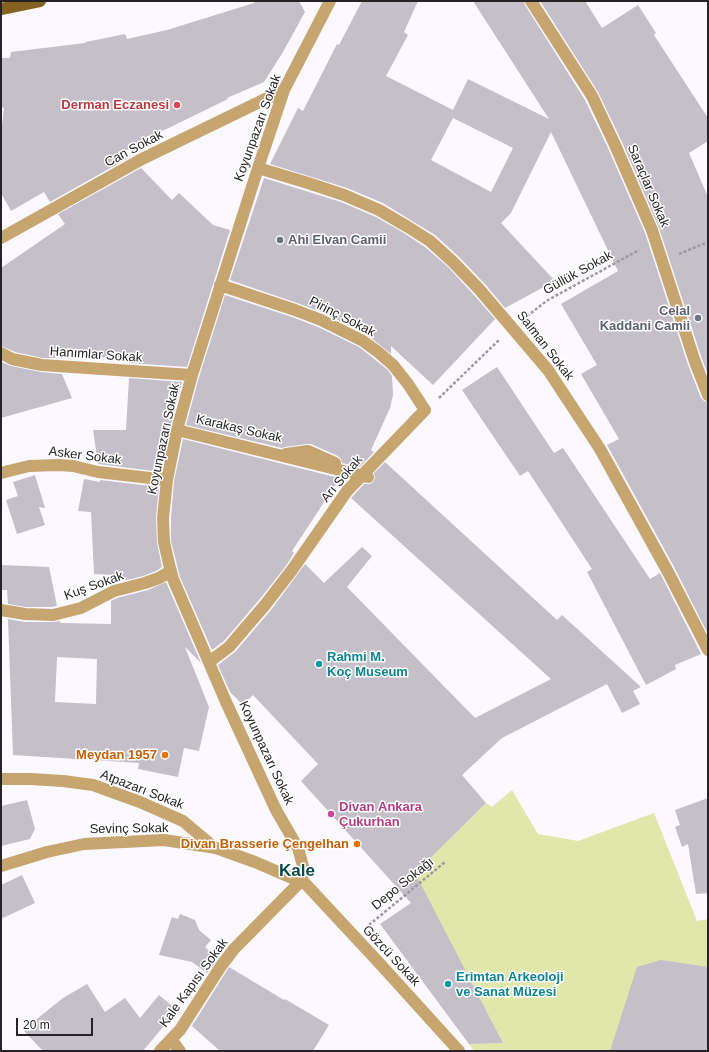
<!DOCTYPE html>
<html>
<head>
<meta charset="utf-8">
<style>
	body { margin:0 }
	#map { position:relative; width:709px; height:1052px; overflow:hidden; background:#fcf8ff; font-family:Arial,sans-serif }
	canvas { display:block }
	.frame { position:absolute; inset:0; border:2px solid #252326; pointer-events:none }
	.scale { position:absolute; left:16px; top:1018px; width:77px; height:18px; box-sizing:border-box; border:2px solid #252326; border-top:0; padding-left:5px; font-size:12px; line-height:14px; white-space:nowrap; color:#252326; -webkit-text-stroke:3px #fff; paint-order:stroke }
</style>
</head>
<body>
<div id="map">
<canvas width="709" height="1052"></canvas>
<div class="frame"></div>
<div class="scale">20 m</div>
</div>
<script>
const g = document.querySelector('canvas').getContext('2d');
g.lineJoin = 'round';
function paint(path, color) {
  g.fillStyle = color;
  g.fill(path, 'evenodd');
}
function toPath(rows) {
  const path = new Path2D();
  for (const r of rows) {
    path.moveTo(r[0], r[1]);
    for (let i = 2; i < r.length; i += 2) path.lineTo(r[i], r[i + 1]);
  }
  return path;
}
function trace(path, color, width, dash) {
  g.strokeStyle = color;
  g.lineWidth = width;
  g.lineCap = dash ? 'butt' : 'round';
  g.setLineDash(dash || []);
  g.stroke(path);
}
function write(font, color, halo, rows, align = 'center') {
  g.font = font + ' Arial,sans-serif';
  g.lineWidth = 3;
  g.setLineDash([]);
  g.textBaseline = 'middle';
  g.strokeStyle = halo;
  g.fillStyle = color;
  for (const [text, x, y, turn = 0] of rows) {
    g.save();
    g.translate(x, y);
    g.rotate((+turn || 0) * Math.PI / 180);
    g.textAlign = isNaN(turn) ? turn : align;
    if (halo) g.strokeText(text, 0, 0);
    g.fillText(text, 0, 0);
    g.restore();
  }
}
paint(toPath([
	[512,790,538,834,578,841,654,813,697,921,708,919,708,1051,474,1051,469,1044,503,1043,414,873,486,803,492,807]
]), '#e1e6aa');
paint(toPath([
	[263,1,299,1,305,12,283,52,264,82,227,98,228,99,146,139,147,140,125,151,130,157,50,202,44,192,11,211,1,193,1,134,4,108,1,107,1,58,10,58,11,52,85,43,86,42,125,34,127,39,167,30,254,3,255,2],
	[362,1,418,1,404,32,408,35,386,76,453,110,468,79,549,119,473,1,524,1,525,5,585,100,608,148,645,233,688,365,701,398,704,401,708,402,708,634,673,565,607,445,619,439,581,374,597,365,561,304,618,271,551,132,511,213,501,223,555,281,505,308,485,284,458,256,435,235,412,221,383,203,347,188,270,164,298,108,303,111,337,44,339,45],
	[453,118,513,148,491,192,431,160],
	[540,1,585,1,602,28,638,5,656,33,654,35,708,118,708,141,689,153,708,197,708,375,702,359,659,228,622,142,598,92],
	[141,168,172,200,179,193,213,225,230,230,187,367,129,363,130,359,54,354,56,358,43,358,15,352,1,346,1,268,65,224,58,214],
	[264,178,341,202,376,217,404,233,425,247,448,267,473,294,495,319,433,385,391,346,391,354,366,334,324,313,297,303,230,280],
	[225,295,292,317,318,327,359,347,373,358,388,370,392,376,393,395,390,408,371,450,374,452,360,467,342,463,341,459,338,456,311,444,307,444,285,447,282,448,186,425,199,377],
	[1,362,11,366,41,372,62,374,72,398,1,418],
	[497,367,554,453,563,448,650,579,660,573,701,654,675,665,676,669,646,685,587,572,592,569,528,471,520,476,462,390],
	[129,378,182,382,170,428,161,472,98,464,93,430,126,430],
	[183,439,347,480,340,488,336,484,292,551,294,553,286,566,259,600,224,641,212,650,180,577,171,541,171,518,174,481],
	[385,462,557,620,562,615,641,687,633,691,640,704,622,713,607,684,502,738,462,775,486,803,415,873,503,1043,469,1044,380,924,411,903,301,781,318,764,253,695,243,705,230,692,218,665,235,652,271,610,305,564,324,583,362,547,372,556,347,587,475,718,551,679,351,498,364,484,370,484,373,482,375,478,374,473],
	[35,475,45,508,39,507,45,525,17,534,6,500,18,496,13,482],
	[84,479,100,482,100,480,159,487,156,517,157,542,162,567,156,571,143,576,111,584,111,575,94,574,91,512,78,511],
	[1,565,49,567,57,606,52,607,26,607,8,604,7,590,1,590],
	[166,582,201,663,185,647,209,707,199,751,184,748,178,777,138,769,139,763,13,755,8,619,25,622,53,622,60,621,60,623,111,624,111,601,117,598,148,590],
	[57,657,97,659,96,704,55,702],
	[708,798,708,893,696,894,688,844,682,847,675,827,680,825,675,810],
	[27,800,35,829,30,839,1,846,1,806],
	[22,875,35,903,1,919,1,885],
	[180,914,195,920,199,930,211,940,205,947,218,958,207,973,192,962,159,955,172,917,178,919],
	[661,960,708,967,708,1051,610,1051,637,967],
	[229,967,284,1000,285,999,329,1025,313,1051,220,1051,192,1026],
	[87,984,105,1012,125,998,140,1018,159,995,177,1010,143,1051,43,1051,23,1030,63,998]
]), '#c4bfc8');
trace(toPath([
	[679,254,708,242],
	[527,316,548,300,639,250],
	[439,398,499,340],
	[369,925,445,862]
]), '#9d999f', 2.5, [3, 2]);
trace(toPath([
	[531,1,592,96,615,145,652,230,695,362,708,395],
	[258,168,308,183,344,195,379,210,408,227,430,241,453,262,479,289,548,370,600,449,668,572,708,650],
	[1,238,142,159,284,90],
	[220,285,295,310,321,320,363,341,378,352,393,365,408,384,425,410],
	[1,353,12,359,42,365,192,375],
	[177,430,368,477],
	[286,454,308,451,335,463],
	[1,473,29,466,59,465,73,466,98,472,167,480],
	[1,610,25,614,53,615,81,608,114,591,145,583,159,578,171,571],
	[209,662,229,647,265,605,292,570,347,491,425,410],
	[1,779,31,779,63,781,93,785,140,802,183,821,215,848],
	[1,866,47,852,84,844,164,840,216,848,255,862,299,881,302,880],
	[302,880,303,866,298,848,276,810,226,702,173,579,169,564,164,542,163,518,167,480,177,430,192,375,258,168,284,90,330,1],
	[302,880,382,966,459,1051],
	[171,1039,180,1051],
	[160,1051,180,1030,221,966,234,949,302,880]
]), '#c6a56f', 12);
trace(toPath([
	[1,9,40,1]
]), '#856222', 12);
for (const [x, y, r, color] of [
	[177,105,4,"#e0444e"],
	[280,240,4,"#6b7280"],
	[698,318,4,"#6b7280"],
	[319,664,4,"#0f9aa8"],
	[165,755,4,"#e8710a"],
	[331,814,4,"#d1479c"],
	[357,844,4,"#e8710a"],
	[448,984,4,"#0f9aa8"]
]) {
  const dot = new Path2D();
  dot.arc(x, y, r, 0, 2 * Math.PI);
  g.fillStyle = color;
  g.fill(dot);
  trace(dot, '#fff', 1.5);
}
write('bold 13px', '#be3a42', '#fff', [
	["Derman Eczanesi",169,105]
], 'right');
write('13px', '#252326', '#fff', [
	["Koyunpazarı Sokak",258,128,-70],
	["Can Sokak",134,149,-28],
	["Saraçlar Sokak",648,186,67],
	["Güllük Sokak",578,273,-29],
	["Pirinç Sokak",342,317,27],
	["Salman Sokak",545,346,52],
	["Hanımlar Sokak",96,355,4],
	["Karakaş Sokak",239,429,13],
	["Koyunpazarı Sokak",164,439,-78],
	["Asker Sokak",85,456,7],
	["Arı Sokak",342,479,-50],
	["Kuş Sokak",94,586,-20],
	["Koyunpazarı Sokak",266,753,65],
	["Atpazarı Sokak",142,790,21],
	["Sevinç Sokak",129,829,-1],
	["Depo Sokağı",403,884,-39],
	["Gözcü Sokak",391,956,47],
	["Kale Kapısı Sokak",194,983,-54]
]);
write('bold 13px', '#5b616d', '#fff', [
	["Ahi Elvan Camii",288,240],
	["Celal",690,311,"right"],
	["Kaddani Camii",690,326,"right"]
], 'left');
write('bold 13px', '#0d838f', '#fff', [
	["Rahmi M.",327,657],
	["Koç Museum",327,672],
	["Erimtan Arkeoloji",456,977],
	["ve Sanat Müzesi",456,992]
], 'left');
write('bold 13px', '#c56008', '#fff', [
	["Meydan 1957",157,755],
	["Divan Brasserie Çengelhan",349,844]
], 'right');
write('bold 13px', '#b23c85', '#fff', [
	["Divan Ankara",339,807],
	["Çukurhan",339,822]
], 'left');
write('bold 17px', '#094a4c', '#fff', [
	["Kale",297,871]
]);
</script>
</body>
</html>
